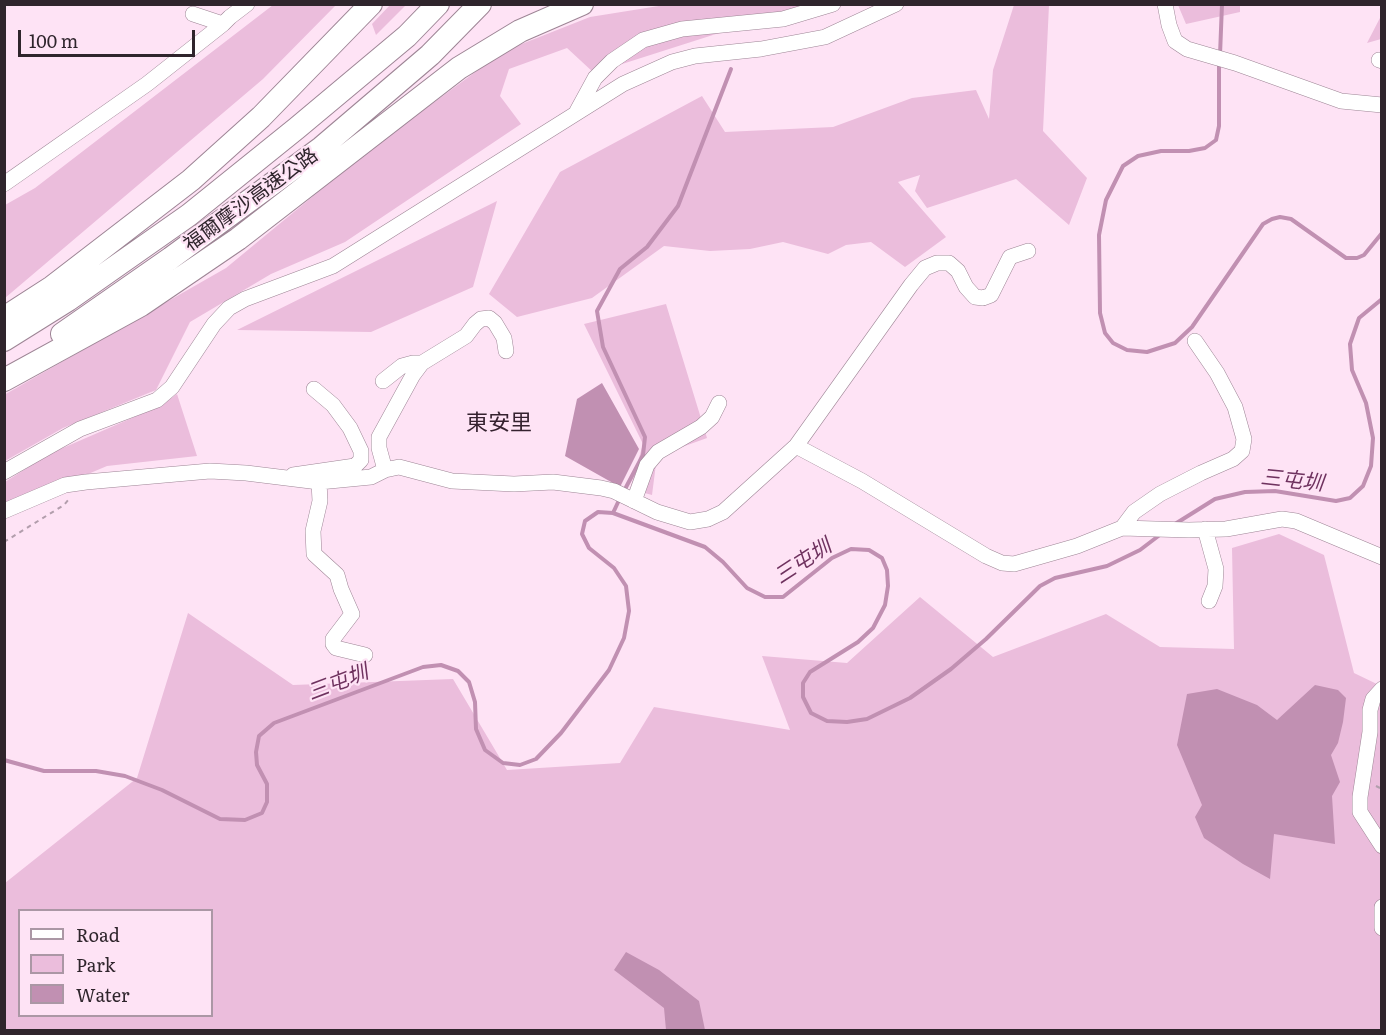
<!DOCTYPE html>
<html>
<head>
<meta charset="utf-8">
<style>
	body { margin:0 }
	#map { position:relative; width:1386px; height:1035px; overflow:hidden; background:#fee3f5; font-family:Literata,serif }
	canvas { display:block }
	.frame { position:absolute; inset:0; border:6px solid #2f252c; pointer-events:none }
	.legend { position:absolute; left:18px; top:909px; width:195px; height:108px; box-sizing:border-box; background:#fee3f5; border:2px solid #ab97a5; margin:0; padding:8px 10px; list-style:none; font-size:18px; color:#2f252c }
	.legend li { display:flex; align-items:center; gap:12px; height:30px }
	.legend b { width:30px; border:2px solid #ab97a5 }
	.scale { position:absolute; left:18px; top:30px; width:177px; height:27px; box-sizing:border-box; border:3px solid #2f252c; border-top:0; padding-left:8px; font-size:18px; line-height:21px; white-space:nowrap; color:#2f252c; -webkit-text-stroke:4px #fee3f5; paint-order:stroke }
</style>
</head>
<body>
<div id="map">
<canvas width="1386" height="1035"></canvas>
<div class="frame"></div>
<ul class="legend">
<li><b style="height:8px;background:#fff"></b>Road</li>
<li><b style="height:16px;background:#ebbddc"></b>Park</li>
<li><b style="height:16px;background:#c190b2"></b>Water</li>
</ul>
<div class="scale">100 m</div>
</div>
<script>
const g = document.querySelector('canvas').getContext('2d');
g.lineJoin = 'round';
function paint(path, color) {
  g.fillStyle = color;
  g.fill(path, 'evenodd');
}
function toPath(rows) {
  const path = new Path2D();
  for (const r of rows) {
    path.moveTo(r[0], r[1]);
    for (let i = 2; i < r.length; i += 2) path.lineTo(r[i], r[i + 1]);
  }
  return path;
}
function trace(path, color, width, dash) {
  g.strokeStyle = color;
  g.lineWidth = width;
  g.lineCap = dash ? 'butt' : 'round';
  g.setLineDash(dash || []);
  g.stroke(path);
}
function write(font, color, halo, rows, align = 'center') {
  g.font = font + ' Literata,"Noto Sans TC",serif';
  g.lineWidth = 4.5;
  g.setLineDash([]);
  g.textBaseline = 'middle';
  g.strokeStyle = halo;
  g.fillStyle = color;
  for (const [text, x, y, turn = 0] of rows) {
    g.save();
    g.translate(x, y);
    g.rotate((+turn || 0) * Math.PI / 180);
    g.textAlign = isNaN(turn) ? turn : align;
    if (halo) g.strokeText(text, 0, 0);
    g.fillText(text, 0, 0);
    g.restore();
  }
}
paint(toPath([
	[273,5,336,5,263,79,5,298,5,205,35,188],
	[390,5,406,5,376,35,372,24],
	[665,5,824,5,716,34,594,73,567,48,509,69,500,96,521,124,345,242,271,274,190,322,156,390,63,428,5,461,4,395,226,268,369,150,504,51,590,17],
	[1014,5,1049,5,1043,131,1087,178,1069,225,1016,179,927,208,915,191,920,175,898,182,946,237,905,267,871,242,846,245,828,254,783,242,750,249,710,251,664,246,592,298,517,317,489,294,560,172,702,96,725,132,833,127,912,98,976,90,989,119,993,70],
	[1178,5,1240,5,1240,12,1186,24],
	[1381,16,1381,39,1367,43],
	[497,201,473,287,371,332,237,330],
	[666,304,707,438,657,456,652,495,630,489,643,444,584,324],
	[177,394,197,456,107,466,5,509,5,482,49,454,162,405],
	[1279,534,1324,555,1354,673,1381,686,1381,1030,5,1030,5,883,137,778,188,613,293,685,453,679,507,770,620,763,654,707,790,730,762,656,847,663,920,597,993,657,1106,614,1160,647,1234,649,1232,548],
	[20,910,212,910,212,1016,20,1016]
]), '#ebbddc');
paint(toPath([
	[602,383,639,449,620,487,565,456,577,399],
	[1315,685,1338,690,1346,698,1343,722,1338,743,1331,755,1340,782,1332,796,1335,844,1274,834,1270,879,1243,864,1204,838,1195,817,1202,805,1177,745,1187,694,1217,689,1257,705,1277,720],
	[626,952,659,970,699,1001,705,1030,666,1030,664,1008,614,970]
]), '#c190b2');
trace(toPath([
	[1220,55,1222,4],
	[1219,62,1219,126,1216,140,1205,148,1189,151,1161,151,1138,156,1123,166,1106,200,1099,235,1100,313,1105,333,1113,343,1127,350,1147,352,1175,343,1192,327,1263,224,1272,219,1280,217,1291,219,1346,258,1357,258,1364,255,1382,233],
	[624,491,643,455,645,437,603,347,597,311,620,269,647,247,678,206,731,69],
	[613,513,620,498],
	[1175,524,1215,499,1245,492,1275,491,1336,501,1350,498,1363,486,1371,466,1373,438,1366,403,1352,370,1350,344,1359,318,1382,299],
	[4,760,44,771,96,771,125,776,162,790,220,819,245,820,262,813,267,802,267,784,257,765,256,752,259,736,274,723,423,667,441,665,458,671,469,682,475,702,476,729,485,750,503,763,520,765,536,759,561,733,609,670,624,638,629,611,626,586,614,568,589,548,582,534,585,521,598,512,613,513,705,547,723,562,747,588,765,597,783,597,832,558,851,549,869,550,882,558,887,570,888,586,885,605,873,628,858,642,810,672,803,683,803,697,811,713,827,721,847,722,867,719,910,698,951,669,986,639,1040,586,1055,578,1107,566,1140,550,1161,534]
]), '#c190b2', 4);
const minor = toPath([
	[1165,4,1169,25,1175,41,1187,49,1235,63,1341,101,1382,105],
	[193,14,223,24,230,17,247,4],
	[1379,60,1382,61],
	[577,111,595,78,612,61,643,40,682,29,783,19,833,4],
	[4,184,147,84,223,24],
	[383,381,402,366,413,363,422,363],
	[796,446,862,481,986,556,1002,563,1014,564,1077,546,1122,528,1189,530,1226,529,1282,519,1296,521,1382,557],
	[385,470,379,448,379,437,413,375,422,363,466,336,475,324,481,319,489,318,495,323,504,338,506,351],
	[4,472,80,429,157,400,172,387,214,324,229,308,245,299,333,266,623,84,672,62,695,56,761,49,825,37,896,4],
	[293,475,355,466,361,460,361,451,350,428,333,405,314,389],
	[319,482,320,501,313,531,314,554,337,575,341,589,352,614,333,639,333,644,336,648,365,655],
	[634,501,647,465,658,452,701,427,712,417,719,403],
	[4,511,65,485,86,482,210,471,246,473,319,482,371,477,385,470,399,467,452,481,514,484,553,482,601,488,614,491,657,512,690,522,708,519,723,512,796,446,911,285,925,268,937,263,949,263,958,271,966,287,975,297,983,298,991,295,1010,257,1028,251],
	[1122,528,1134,512,1160,494,1201,473,1233,459,1242,451,1244,439,1235,407,1217,373,1195,341],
	[1205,529,1216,569,1215,586,1209,601],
	[1382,689,1373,699,1370,710,1370,732,1360,797,1360,812,1382,846],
	[1382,907,1382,928]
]);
const highway = toPath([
	[4,318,52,287,191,180,261,117,371,4],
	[62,334,171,258,321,148,430,55,480,4],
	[4,340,68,300,189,215,297,128,407,36,438,4],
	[4,380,141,305,238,239,459,68,520,31,582,4]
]);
trace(minor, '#9d8595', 16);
trace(highway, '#9d8595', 24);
trace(toPath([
	[4,542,64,505,69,499],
	[1376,786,1382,789]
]), '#b29eac', 2, [4.5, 4.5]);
trace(minor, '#fff', 15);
trace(highway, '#fff', 22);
write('20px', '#2f252c', '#fee3f5', [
	["福爾摩沙高速公路",251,200,-36]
]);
write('italic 21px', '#6f325f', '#fee3f5', [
	["三屯圳",1292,481,6],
	["三屯圳",803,562,-33],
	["三屯圳",338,683,-21]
]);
write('22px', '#35222f', '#fee3f5', [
	["東安里",499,424]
]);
</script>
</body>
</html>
